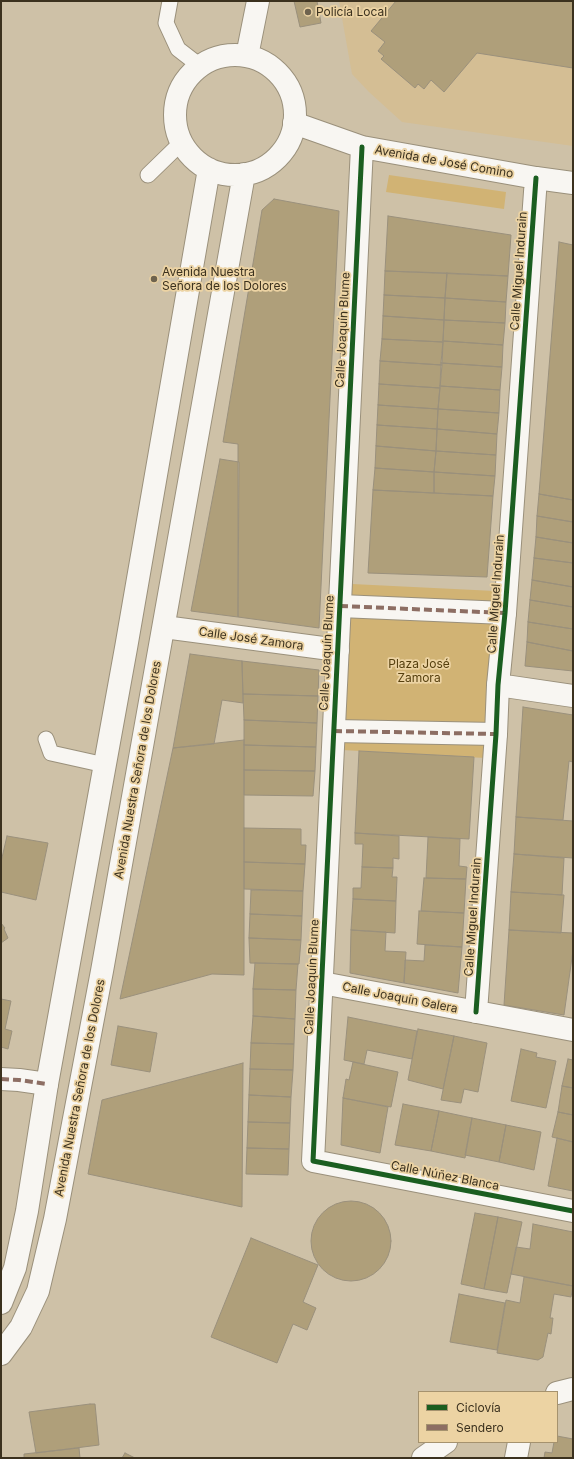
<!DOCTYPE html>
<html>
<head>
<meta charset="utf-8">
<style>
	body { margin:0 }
	#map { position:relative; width:574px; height:1459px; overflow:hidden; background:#cec1a7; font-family:Inter,sans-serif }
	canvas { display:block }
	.frame { position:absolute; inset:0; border:2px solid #3b311e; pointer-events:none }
	.legend { position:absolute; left:418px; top:1391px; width:140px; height:52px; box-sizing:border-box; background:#ecd3a3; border:1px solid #a5926e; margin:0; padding:5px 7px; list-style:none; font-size:12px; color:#3b311e }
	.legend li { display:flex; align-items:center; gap:8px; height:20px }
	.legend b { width:20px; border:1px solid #a5926e }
</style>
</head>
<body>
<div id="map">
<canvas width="574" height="1459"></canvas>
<div class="frame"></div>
<ul class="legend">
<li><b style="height:5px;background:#1b5e20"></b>Ciclovía</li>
<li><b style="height:5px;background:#8d6e63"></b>Sendero</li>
</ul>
</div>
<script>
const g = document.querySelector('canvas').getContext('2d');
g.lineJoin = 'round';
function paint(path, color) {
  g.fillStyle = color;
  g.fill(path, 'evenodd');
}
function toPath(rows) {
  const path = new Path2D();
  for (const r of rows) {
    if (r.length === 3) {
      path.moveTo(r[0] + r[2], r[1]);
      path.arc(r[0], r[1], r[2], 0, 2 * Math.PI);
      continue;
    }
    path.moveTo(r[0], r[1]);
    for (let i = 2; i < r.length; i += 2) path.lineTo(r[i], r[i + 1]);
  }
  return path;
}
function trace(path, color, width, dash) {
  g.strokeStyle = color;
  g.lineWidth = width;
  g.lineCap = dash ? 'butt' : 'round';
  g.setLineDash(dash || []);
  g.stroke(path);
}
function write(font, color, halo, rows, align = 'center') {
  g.font = font + ' Inter,sans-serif';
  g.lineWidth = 3.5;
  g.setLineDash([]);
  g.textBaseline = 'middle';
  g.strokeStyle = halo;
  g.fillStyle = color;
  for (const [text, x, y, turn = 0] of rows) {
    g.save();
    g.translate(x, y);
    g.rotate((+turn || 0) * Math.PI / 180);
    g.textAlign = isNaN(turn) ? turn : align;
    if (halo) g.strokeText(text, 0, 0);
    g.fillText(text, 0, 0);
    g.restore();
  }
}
paint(toPath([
	[339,1,573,1,573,146,402,122,369,92,352,74]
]), '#d4be94');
paint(toPath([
	[389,175,506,192,504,209,386,192],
	[352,584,495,591,485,758,342,750]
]), '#d1b374');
const building = toPath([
	[294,1,317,1,321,23,300,27,294,1],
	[396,1,573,1,573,68,477,53,444,92,431,80,424,89,418,84,415,88,381,59,384,56,378,51,385,42,371,31,396,1],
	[274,199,339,211,319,628,238,617,238,444,223,442,262,210,274,199],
	[388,216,511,235,508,276,385,271,388,216],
	[559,242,573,245,573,500,539,494,559,242],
	[385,271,447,273,445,298,384,295,385,271],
	[447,273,508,276,506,302,445,298,447,273],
	[384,295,445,298,444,320,383,316,384,295],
	[445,298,506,302,505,323,444,320,445,298],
	[383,316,444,320,443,342,382,339,383,316],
	[444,320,505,323,503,345,443,341,444,320],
	[382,339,443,342,442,365,380,361,382,339],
	[443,341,503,345,502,367,441,363,443,341],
	[380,361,442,365,440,388,379,384,380,361],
	[441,363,502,367,500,390,440,386,441,363],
	[379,384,440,388,438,409,378,405,379,384],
	[440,386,500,390,499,413,438,409,440,386],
	[378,405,438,409,437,429,377,425,378,405],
	[438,409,499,413,497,434,437,429,438,409],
	[377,425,437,429,436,451,376,446,377,425],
	[437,429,497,434,496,455,436,451,437,429],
	[376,446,436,451,434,472,375,468,376,446],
	[436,451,496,455,495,476,434,472,436,451],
	[220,459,239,462,238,617,191,611,220,459],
	[375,468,434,472,434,493,373,490,375,468],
	[434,472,495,476,493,496,434,493,434,472],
	[373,490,493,496,487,577,368,573,373,490],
	[539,494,573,500,573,522,537,516,539,494],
	[537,516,573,522,573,543,536,537,537,516],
	[536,537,573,543,573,563,534,558,536,537],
	[534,558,573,563,573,587,532,580,534,558],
	[532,580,573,587,573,607,530,600,532,580],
	[530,600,573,607,573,629,528,622,530,600],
	[528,622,573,629,573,651,527,642,528,622],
	[527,642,573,651,573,671,525,666,527,642],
	[190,654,242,661,243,703,222,700,214,744,173,748,190,654],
	[242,661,319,670,318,696,243,694,242,661],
	[243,694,318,696,317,723,244,720,243,694],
	[523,707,573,715,573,762,569,761,563,820,516,817,523,707],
	[244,720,317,723,316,747,244,745,244,720],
	[244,740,244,975,212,974,120,999,173,748,244,740],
	[244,745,316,747,315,771,244,770,244,745],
	[359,751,474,757,469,839,355,833,359,751],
	[244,770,315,771,313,796,244,795,244,770],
	[516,817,573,821,573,858,514,854,516,817],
	[244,828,301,829,301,845,306,845,305,864,244,862,244,828],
	[355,833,399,836,399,859,393,858,393,868,362,867,363,844,355,844,355,833],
	[7,836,48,843,36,900,1,892,1,862,7,836],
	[428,837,460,839,459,866,467,867,466,879,426,878,428,837],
	[514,854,564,858,562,895,511,892,514,854],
	[244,862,305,864,303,891,244,889,244,862],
	[362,867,393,868,392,877,397,877,396,901,353,899,353,888,361,888,362,867],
	[424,878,466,879,464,913,421,911,424,878],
	[251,890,303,891,302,916,250,914,251,890],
	[511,892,564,895,561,933,509,930,511,892],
	[353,899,396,901,395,933,351,930,353,899],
	[419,911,464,913,462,947,417,944,419,911],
	[250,914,302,916,301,940,249,938,250,914],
	[1,923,5,928,4,929,8,938,1,943,1,923],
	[351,930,386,932,385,951,406,952,404,983,350,973,351,930],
	[509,930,573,933,573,950,564,1015,504,1005,509,930],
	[249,938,301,940,299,964,250,963,249,938],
	[425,945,462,947,458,993,404,983,405,960,424,961,425,945],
	[255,963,298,964,296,990,253,989,255,963],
	[253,989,296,990,295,1019,253,1016,253,989],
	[1,999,11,1001,5,1029,12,1031,8,1049,1,1047,1,999],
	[253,1016,295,1019,294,1044,251,1043,253,1016],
	[348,1017,417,1031,412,1059,367,1050,364,1064,344,1060,348,1017],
	[118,1026,157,1033,150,1072,111,1065,118,1026],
	[418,1029,454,1036,443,1089,408,1080,418,1029],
	[454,1036,487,1043,478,1092,464,1089,461,1103,441,1100,454,1036],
	[251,1043,294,1044,293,1070,250,1069,251,1043],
	[521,1049,537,1053,536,1057,556,1061,546,1108,511,1101,521,1049],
	[568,1059,573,1060,573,1088,562,1086,568,1059],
	[353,1062,398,1072,391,1107,343,1098,346,1079,349,1080,353,1062],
	[243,1063,242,1207,88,1174,102,1100,243,1063],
	[250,1069,293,1070,291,1097,249,1095,250,1069],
	[562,1086,573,1088,573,1115,558,1112,562,1086],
	[249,1095,291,1097,290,1123,248,1122,249,1095],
	[343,1098,388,1107,380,1153,341,1145,343,1098],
	[403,1104,439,1111,431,1151,395,1145,403,1104],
	[439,1111,472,1118,465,1158,431,1151,439,1111],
	[558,1112,573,1115,573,1142,552,1137,558,1112],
	[472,1118,506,1125,499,1162,465,1155,472,1118],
	[248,1122,290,1123,289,1149,247,1148,248,1122],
	[506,1125,541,1132,534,1170,499,1162,506,1125],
	[557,1138,573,1142,573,1191,548,1186,557,1138],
	[247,1148,289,1149,288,1175,246,1174,247,1148],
	[351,1241,40],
	[475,1213,498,1217,484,1289,461,1284,475,1213],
	[498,1217,522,1222,507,1293,484,1289,498,1217],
	[533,1224,573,1232,573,1286,511,1274,516,1247,530,1249,533,1224],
	[251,1238,318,1265,303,1302,316,1308,307,1330,293,1324,277,1363,211,1337,251,1238],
	[524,1277,573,1286,571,1297,554,1294,550,1318,553,1318,551,1334,548,1333,543,1357,538,1360,497,1353,506,1300,520,1303,524,1277],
	[459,1294,505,1303,497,1350,450,1342,459,1294],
	[90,1404,95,1404,99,1445,36,1453,29,1412,90,1404],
	[557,1436,573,1439,573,1458,544,1458,545,1452,552,1453,554,1442,557,1442,557,1436],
	[79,1448,80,1458,24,1458,24,1454,79,1448],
	[125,1453,135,1458,122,1458,125,1453]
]);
paint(building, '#af9f7a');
trace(building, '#9a907c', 1);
const service = toPath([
	[170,1,166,23,178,49,200,66],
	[148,175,182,142],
	[46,739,51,753,105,765]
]);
const pedestrian = toPath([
	[340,606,505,613],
	[334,731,496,734]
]);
const minor = toPath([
	[536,178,573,183],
	[164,627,338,650],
	[322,983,573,1030],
	[476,1012,496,734,498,685],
	[1,1079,19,1080,47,1084],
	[516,1458,519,1442]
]);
const tertiary = toPath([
	[294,123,362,147,536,178,505,613,498,685,573,696],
	[362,147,313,1161,573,1211],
	[557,1393,573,1389],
	[423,1458,446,1442]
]);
const secondary = toPath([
	[235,115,60],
	[247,56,258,1],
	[1,1303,15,1268,27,1211,47,1084,126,648,209,169],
	[1,1354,21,1327,38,1291,55,1219,102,971,244,174]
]);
trace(service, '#9a907b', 17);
trace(pedestrian, '#9a907b', 24);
trace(minor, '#9a907b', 24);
trace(tertiary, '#9a907b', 24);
trace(secondary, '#9a907b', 24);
trace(service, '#f8f6f2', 15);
trace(pedestrian, '#f8f6f2', 22);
trace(minor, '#f8f6f2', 22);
trace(tertiary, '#f8f6f2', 22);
trace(secondary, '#f8f6f2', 22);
trace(toPath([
	[340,606,505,613],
	[334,731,496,734],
	[1,1079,19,1080,47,1084]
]), '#8d6e63', 4, [8, 4]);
trace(toPath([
	[362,147,313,1161,573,1211],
	[476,1012,496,734,498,685,505,613,536,178]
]), '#1b5e20', 5);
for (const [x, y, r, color] of [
	[308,12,4,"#6e634e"],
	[154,279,4,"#6e634e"]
]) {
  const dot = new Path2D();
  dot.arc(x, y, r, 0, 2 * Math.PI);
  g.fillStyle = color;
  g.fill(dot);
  trace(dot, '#ecd3a3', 1.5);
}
write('12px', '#3b311e', '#ecd3a3', [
	["Policía Local",316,12],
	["Avenida Nuestra",162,272],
	["Señora de los Dolores",162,286]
], 'left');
write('12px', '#3b311e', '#ecd3a3', [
	["Avenida de José Comino",444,162,10],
	["Calle Miguel Indurain",519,271,-86],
	["Calle Joaquín Blume",343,330,-87],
	["Calle Miguel Indurain",496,594,-86],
	["Calle José Zamora",251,639,8],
	["Calle Joaquín Blume",327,653,-87],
	["Avenida Nuestra Señora de los Dolores",138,770,-80],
	["Calle Miguel Indurain",473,917,-86],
	["Calle Joaquín Blume",312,977,-87],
	["Calle Joaquín Galera",400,998,11],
	["Avenida Nuestra Señora de los Dolores",80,1088,-79],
	["Calle Núñez Blanca",445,1176,11]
]);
write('12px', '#56400f', '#ecd3a3', [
	["Plaza José",419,664],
	["Zamora",419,678]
]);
</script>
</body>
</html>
